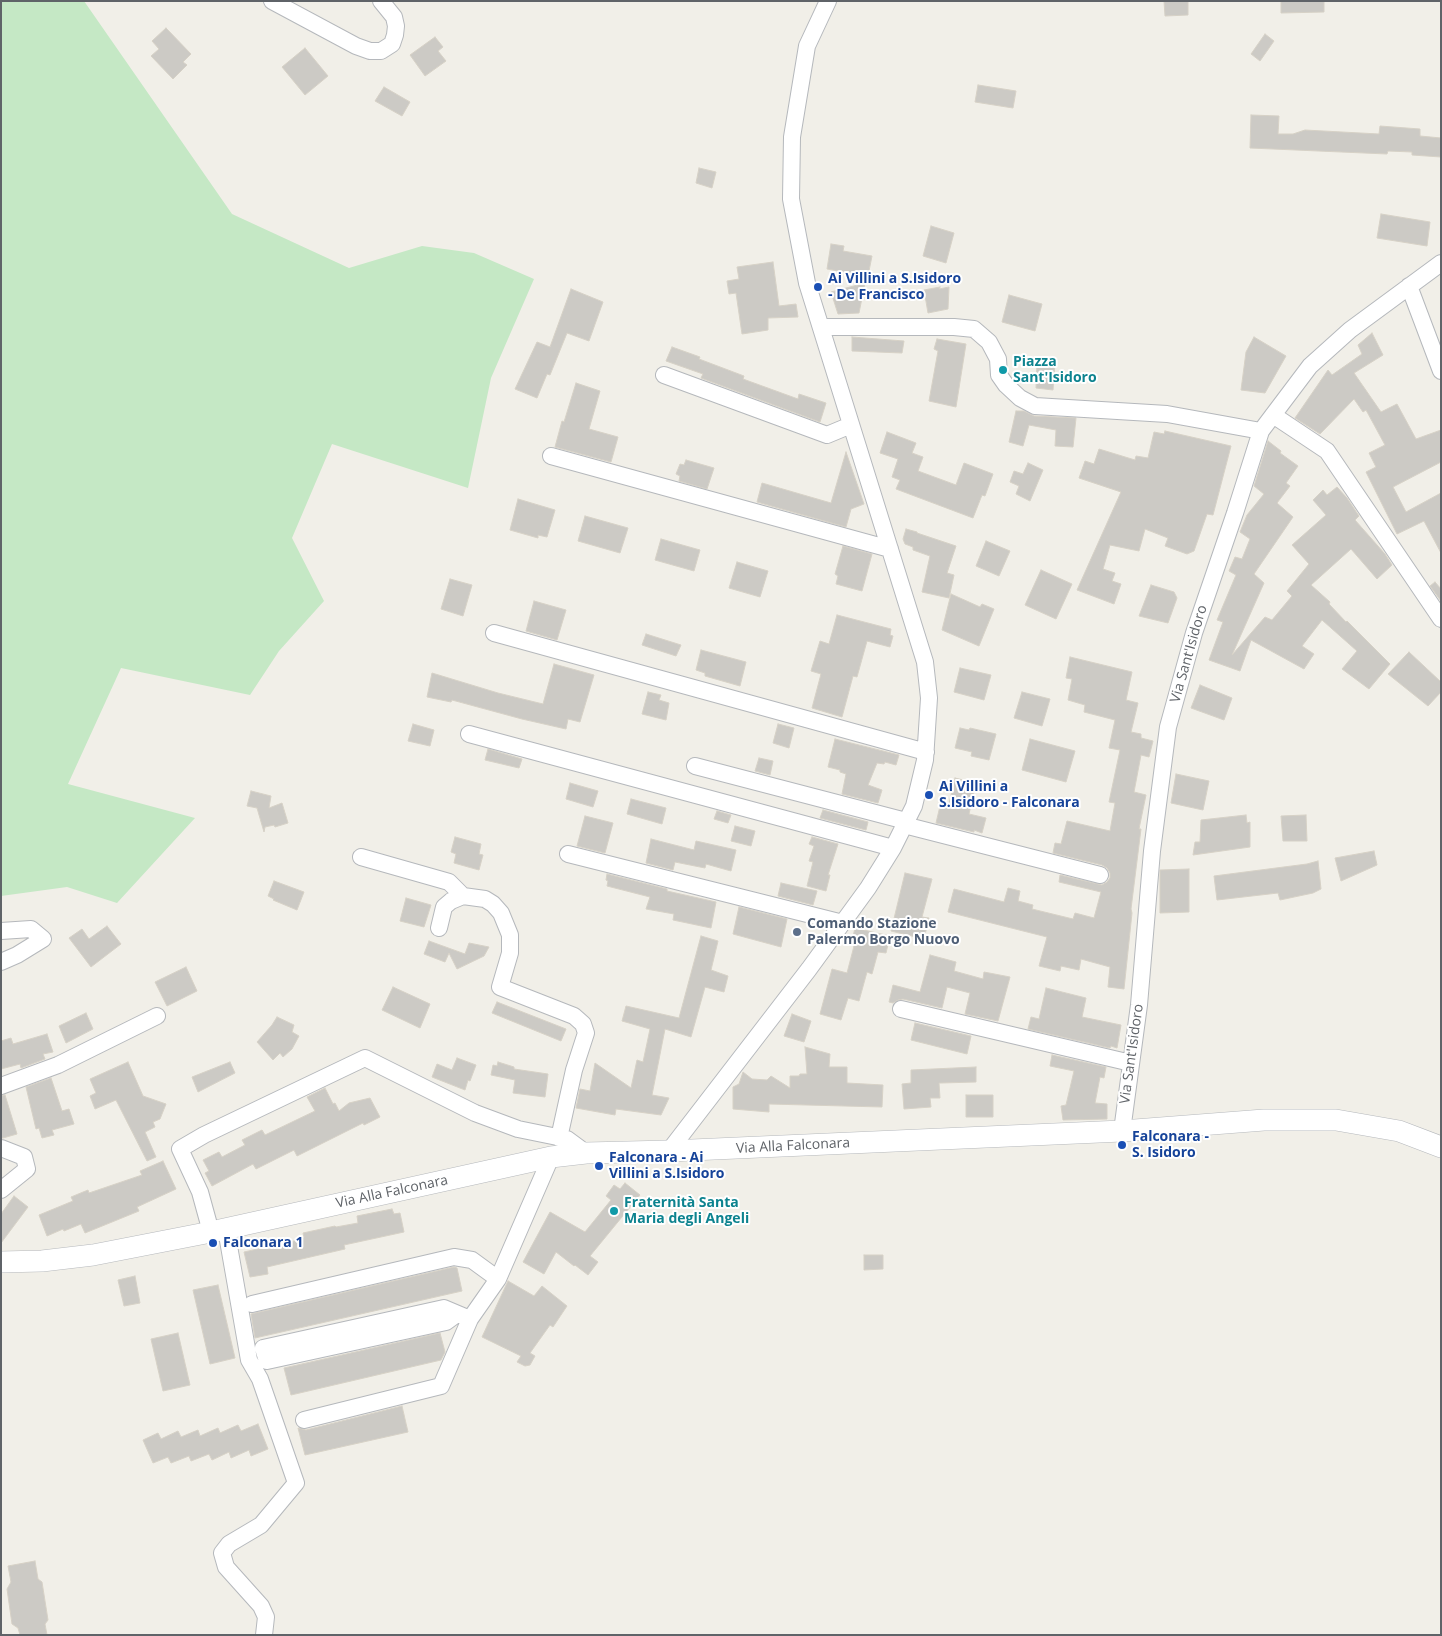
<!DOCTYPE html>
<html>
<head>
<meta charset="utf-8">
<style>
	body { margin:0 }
	#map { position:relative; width:1442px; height:1636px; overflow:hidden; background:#f1efe8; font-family:"Open Sans",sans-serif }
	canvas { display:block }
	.frame { position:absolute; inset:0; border:2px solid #5f6368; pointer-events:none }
</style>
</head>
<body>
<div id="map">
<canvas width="1442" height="1636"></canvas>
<div class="frame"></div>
</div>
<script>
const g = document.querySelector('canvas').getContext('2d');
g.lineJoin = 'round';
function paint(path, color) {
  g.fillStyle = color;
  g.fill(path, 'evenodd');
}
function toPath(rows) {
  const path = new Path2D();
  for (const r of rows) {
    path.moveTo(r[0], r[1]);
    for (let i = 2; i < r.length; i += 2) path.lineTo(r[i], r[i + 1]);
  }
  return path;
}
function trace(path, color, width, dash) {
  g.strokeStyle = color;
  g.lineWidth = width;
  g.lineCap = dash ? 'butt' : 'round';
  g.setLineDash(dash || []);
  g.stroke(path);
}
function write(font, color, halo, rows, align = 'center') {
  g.font = font + ' "Open Sans",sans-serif';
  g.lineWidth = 4;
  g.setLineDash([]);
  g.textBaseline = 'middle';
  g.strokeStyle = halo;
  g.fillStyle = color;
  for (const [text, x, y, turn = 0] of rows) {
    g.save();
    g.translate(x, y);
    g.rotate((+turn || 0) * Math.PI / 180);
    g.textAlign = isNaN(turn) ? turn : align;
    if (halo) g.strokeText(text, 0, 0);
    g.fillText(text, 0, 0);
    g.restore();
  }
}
paint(toPath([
	[1,1,84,1,232,214,349,268,422,246,474,253,534,279,491,378,468,488,332,444,292,538,324,601,279,651,250,695,121,668,68,784,195,818,117,903,67,887,1,896]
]), '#c5e8c5');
const building = toPath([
	[1164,1,1188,1,1188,15,1165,16,1164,1],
	[1281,1,1324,1,1324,12,1281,13,1281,1],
	[166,28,191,54,183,62,187,65,173,79,151,56,159,49,152,41,166,28],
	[1265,34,1274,41,1260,61,1251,54,1265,34],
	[435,37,443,47,438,51,446,61,425,76,410,55,435,37],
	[305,48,328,76,305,95,282,67,305,48],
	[978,85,1016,91,1013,108,975,102,978,85],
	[384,87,410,102,402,116,375,101,384,87],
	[1251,115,1279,116,1278,134,1293,134,1305,130,1379,134,1380,126,1420,129,1420,136,1441,138,1441,157,1412,155,1412,152,1388,151,1387,154,1250,148,1251,115],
	[699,168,716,172,712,188,696,183,699,168],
	[1381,214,1430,222,1427,246,1377,238,1381,214],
	[931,226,954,233,946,263,923,256,931,226],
	[831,244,844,246,843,251,872,256,868,276,827,269,831,244],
	[773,262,779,306,796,304,798,317,768,318,768,330,742,334,736,293,729,294,727,281,739,279,737,267,773,262],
	[865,283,859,313,838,314,831,292,865,283],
	[940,287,939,289,949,287,948,309,928,313,924,290,940,287],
	[571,289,603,302,589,341,567,333,550,375,547,374,537,398,515,389,537,342,550,347,571,289],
	[1009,295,1042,304,1035,331,1002,322,1009,295],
	[1372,333,1383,355,1354,373,1381,412,1397,404,1416,439,1441,430,1441,462,1393,487,1406,512,1441,493,1441,553,1424,521,1397,534,1366,472,1376,467,1369,453,1385,445,1366,410,1363,412,1354,399,1320,434,1295,418,1328,370,1332,375,1362,354,1358,345,1372,333],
	[852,337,904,341,902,353,852,351,852,337],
	[1254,337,1286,356,1265,393,1241,390,1246,352,1254,337],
	[937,339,966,344,956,407,929,401,938,351,934,349,937,339],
	[672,347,700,357,699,359,744,376,743,379,798,399,799,394,826,403,820,422,701,378,703,374,666,361,672,347],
	[1037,361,1055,363,1053,390,1036,388,1037,361],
	[576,383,600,391,589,429,618,437,611,462,555,447,562,421,564,422,576,383],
	[1016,411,1024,411,1034,416,1076,418,1073,447,1055,446,1056,430,1029,425,1023,446,1009,442,1016,411],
	[1165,431,1231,446,1213,515,1207,514,1194,551,1187,554,1165,546,1168,538,1145,529,1139,551,1110,545,1103,569,1115,573,1112,581,1121,584,1114,604,1077,590,1121,492,1079,478,1085,461,1094,464,1099,449,1135,460,1136,456,1148,458,1154,432,1164,434,1165,431],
	[887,432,916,443,912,453,923,457,918,471,956,485,964,463,993,474,985,496,982,495,973,518,896,489,900,480,892,477,898,459,880,453,887,432],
	[1268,441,1281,451,1280,453,1298,466,1286,483,1290,486,1277,503,1293,517,1254,574,1264,583,1232,655,1265,617,1272,620,1292,596,1287,591,1309,564,1292,545,1326,515,1313,500,1323,490,1327,495,1337,487,1347,498,1359,516,1355,520,1385,554,1392,565,1377,579,1351,549,1311,585,1330,602,1329,604,1346,622,1347,621,1390,664,1369,689,1342,669,1357,651,1322,620,1302,646,1314,654,1304,669,1251,640,1240,671,1209,660,1223,622,1217,620,1236,575,1229,571,1235,557,1242,559,1250,539,1240,532,1247,515,1264,494,1254,486,1268,441],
	[846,452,864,504,851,509,846,527,757,502,762,483,831,503,846,452],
	[686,460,714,468,707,489,679,481,680,476,676,474,680,464,684,465,686,460],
	[1028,463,1043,470,1030,501,1016,494,1019,486,1010,482,1014,471,1023,474,1028,463],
	[518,499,555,510,547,537,538,535,538,538,510,530,518,499],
	[585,516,628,528,620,553,578,541,585,516],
	[906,529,917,532,917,533,956,546,947,573,954,575,949,598,922,592,930,556,913,550,913,547,905,544,903,539,906,529],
	[661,539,700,550,694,571,655,560,661,539],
	[986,541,1010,551,999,576,976,566,986,541],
	[843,546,872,554,862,591,836,584,838,576,835,574,843,546],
	[737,562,768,571,760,597,729,588,737,562],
	[1041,570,1072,584,1056,619,1025,605,1041,570],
	[450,579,472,585,463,616,441,609,450,579],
	[1435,582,1441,589,1441,601,1430,586,1435,582],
	[1151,585,1174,592,1177,598,1168,623,1139,616,1151,585],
	[951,594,980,607,982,604,994,609,979,646,942,630,951,594],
	[534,601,566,610,557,640,526,631,534,601],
	[837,615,891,629,890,635,893,636,890,647,867,641,857,677,853,676,842,717,812,708,821,674,811,671,820,641,829,644,837,615],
	[646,634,681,645,676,656,642,645,646,634],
	[701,650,746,662,740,686,705,676,705,673,696,670,701,650],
	[1409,652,1441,682,1441,692,1428,706,1388,674,1409,652],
	[1070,657,1132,672,1126,700,1138,703,1131,732,1141,734,1141,738,1153,741,1149,757,1141,755,1134,792,1146,795,1139,829,1141,829,1131,909,1132,913,1124,989,1108,987,1110,967,1081,959,1079,970,1061,966,1060,971,1039,966,1047,937,948,912,954,889,1004,902,1008,888,1020,891,1018,901,1033,905,1032,909,1073,919,1075,913,1094,918,1101,892,1059,882,1060,875,1102,885,1107,882,1110,878,1110,873,1107,868,1102,865,1053,853,1055,843,1061,844,1067,821,1110,831,1115,803,1109,802,1120,750,1109,748,1115,720,1084,712,1085,705,1068,700,1072,679,1066,678,1070,657],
	[554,664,594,675,580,722,568,719,566,729,522,719,452,700,451,702,427,697,432,673,498,693,543,704,554,664],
	[960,668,991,675,984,700,954,692,960,668],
	[1200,685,1232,698,1224,720,1191,708,1200,685],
	[648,692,661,695,659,700,669,703,666,720,642,714,648,692],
	[1022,692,1050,699,1042,726,1014,718,1022,692],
	[413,724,434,730,430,746,408,741,413,724],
	[778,724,794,728,789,748,773,743,778,724],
	[960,728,969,730,970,728,996,734,989,760,971,756,972,752,955,748,960,728],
	[835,739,899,755,896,765,885,762,884,764,877,763,868,785,882,790,878,803,842,794,846,774,840,772,840,770,828,767,835,739],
	[1030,739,1075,751,1066,782,1022,770,1030,739],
	[488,749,522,759,519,768,485,760,488,749],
	[759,758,773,761,770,775,755,771,759,758],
	[1176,774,1209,781,1203,810,1171,803,1176,774],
	[955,778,976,783,969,814,986,818,982,833,974,830,974,832,936,823,940,806,948,808,955,778],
	[570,783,598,791,593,807,566,799,570,783],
	[251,791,271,796,269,808,282,803,288,823,275,827,274,825,265,827,264,832,257,808,247,806,251,791],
	[631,799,666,808,662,824,627,814,631,799],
	[823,810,868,822,866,830,820,818,823,810],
	[717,811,731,815,728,823,714,819,717,811],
	[1246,815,1247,823,1250,822,1250,847,1193,855,1195,842,1200,842,1201,820,1246,815],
	[1306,815,1307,841,1283,841,1281,816,1306,815],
	[585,816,613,823,605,853,577,846,585,816],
	[735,826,755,831,751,846,731,841,735,826],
	[455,837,481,844,479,854,483,855,479,870,454,863,456,854,451,852,455,837],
	[812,837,838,844,828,875,830,875,826,891,807,886,813,862,809,861,814,846,809,844,812,837],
	[651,839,694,850,696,841,736,850,731,871,706,864,705,868,675,862,673,870,646,863,651,839],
	[1374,851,1377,865,1341,881,1335,858,1374,851],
	[1318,861,1321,889,1313,893,1280,900,1278,893,1217,900,1214,876,1307,864,1318,861],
	[1189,869,1189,912,1160,913,1160,870,1189,869],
	[905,873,932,879,922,917,929,918,924,939,891,931,905,873],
	[607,874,667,889,667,891,716,902,711,928,673,920,674,914,646,909,650,897,607,886,608,881,606,880,607,874],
	[274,881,304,892,297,910,273,900,274,899,268,896,274,881],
	[781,883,817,891,813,905,778,896,781,883],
	[406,898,431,905,424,927,400,921,406,898],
	[739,907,787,919,781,947,733,934,739,907],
	[107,926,121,944,91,967,69,938,82,929,89,939,107,926],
	[855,928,890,936,886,953,878,952,872,974,867,972,859,1001,848,998,841,1020,820,1014,832,969,847,973,854,946,851,945,855,928],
	[701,936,718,941,711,970,728,976,724,992,705,987,691,1037,665,1029,652,1095,669,1098,661,1115,616,1109,615,1115,576,1108,580,1089,590,1091,595,1063,631,1088,637,1060,643,1062,650,1029,622,1021,626,1006,679,1018,701,936],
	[429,941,465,954,469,943,489,947,484,956,457,969,449,953,445,962,424,954,429,941],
	[930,955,956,962,954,971,983,979,984,972,1010,977,998,1021,965,1014,970,993,947,987,942,1008,903,999,898,1000,893,1003,889,1002,893,985,920,992,930,955],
	[186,967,197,991,167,1006,155,982,186,967],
	[393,987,430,1004,420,1028,382,1010,393,987],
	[1046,988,1086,998,1082,1017,1121,1025,1117,1048,1111,1046,1110,1048,1028,1029,1031,1017,1039,1019,1046,988],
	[497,1002,566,1029,561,1041,492,1013,497,1002],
	[86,1013,93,1029,66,1043,59,1026,86,1013],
	[792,1014,811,1021,804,1042,784,1036,792,1014],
	[277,1017,294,1025,292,1032,299,1036,292,1049,283,1057,280,1053,273,1060,257,1042,272,1025,277,1017],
	[915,1023,971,1036,967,1054,911,1040,915,1023],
	[47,1034,53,1052,43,1054,45,1059,21,1068,20,1064,1,1069,1,1041,11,1038,13,1044,47,1034],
	[805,1047,830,1054,829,1067,847,1067,847,1083,883,1085,882,1107,769,1104,769,1112,733,1109,733,1087,739,1084,743,1072,752,1079,767,1080,771,1076,790,1088,790,1076,799,1076,800,1074,807,1074,805,1047],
	[1052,1055,1106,1067,1104,1078,1100,1077,1095,1103,1107,1104,1107,1119,1063,1120,1061,1106,1066,1105,1074,1071,1050,1066,1052,1055],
	[457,1058,476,1065,470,1081,468,1080,465,1090,432,1077,437,1064,452,1070,457,1058],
	[128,1062,143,1096,166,1104,160,1119,153,1122,155,1127,145,1132,156,1157,147,1161,116,1100,95,1109,90,1096,96,1093,90,1079,128,1062],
	[230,1062,235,1073,198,1092,192,1077,230,1062],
	[498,1062,514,1067,514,1069,548,1074,545,1097,513,1093,515,1080,491,1075,493,1065,497,1066,498,1062],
	[976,1067,976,1082,941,1083,939,1083,940,1098,930,1098,931,1107,904,1109,902,1084,911,1083,911,1070,976,1067],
	[51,1078,62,1111,69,1109,74,1124,52,1130,54,1135,42,1138,39,1128,36,1129,26,1087,51,1078],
	[325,1088,333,1104,335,1103,339,1111,349,1103,370,1098,380,1117,364,1125,363,1123,297,1156,294,1150,256,1169,253,1164,212,1186,205,1173,209,1171,203,1160,219,1152,222,1157,245,1145,242,1140,262,1130,265,1135,315,1111,307,1097,325,1088],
	[5,1095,17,1134,3,1138,1,1138,1,1096,5,1095],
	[966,1095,993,1095,993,1117,966,1117,966,1095],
	[163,1161,176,1189,137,1207,139,1211,85,1233,81,1224,64,1231,63,1229,47,1236,39,1215,73,1201,71,1197,88,1190,89,1193,142,1175,140,1171,163,1161],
	[625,1183,640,1195,590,1256,598,1262,588,1275,575,1265,574,1266,556,1252,544,1274,523,1262,550,1212,585,1232,611,1200,606,1196,614,1185,620,1189,625,1183],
	[14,1196,28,1207,1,1243,1,1214,14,1196],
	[392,1209,394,1214,400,1213,404,1232,344,1245,345,1249,267,1267,268,1274,250,1277,244,1252,298,1240,298,1239,304,1237,303,1233,335,1226,336,1227,358,1223,357,1216,392,1209],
	[864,1255,883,1255,883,1269,864,1270,864,1255],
	[454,1267,457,1268,462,1291,255,1338,251,1314,454,1267],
	[135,1276,140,1303,124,1306,118,1280,135,1276],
	[508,1281,534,1296,542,1286,567,1306,553,1327,550,1325,530,1353,535,1356,530,1365,525,1366,517,1362,521,1356,482,1337,508,1281],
	[218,1285,235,1358,210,1364,193,1290,218,1285],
	[178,1333,190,1385,163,1391,151,1339,178,1333],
	[440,1333,445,1352,441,1360,291,1395,284,1368,440,1333],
	[402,1406,408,1432,305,1455,298,1428,306,1430,402,1406],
	[258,1424,268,1449,251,1456,249,1450,231,1458,229,1452,212,1460,209,1454,191,1461,189,1456,171,1463,168,1457,153,1463,143,1440,158,1433,161,1439,178,1431,181,1437,198,1430,200,1436,218,1428,220,1433,238,1425,241,1431,258,1424],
	[35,1561,38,1579,42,1582,48,1620,45,1624,47,1635,20,1635,18,1628,12,1624,7,1589,11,1582,8,1566,35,1561]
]);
paint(building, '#cccac5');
trace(building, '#d6d1c6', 1);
const minor = toPath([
	[272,1,356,46,370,51,381,51,392,44,395,35,396,26,394,17,381,1],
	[1409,286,1441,371],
	[821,327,954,327,974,329,989,342,998,359,999,375,1006,385,1020,398,1035,406,1167,414,1261,431],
	[664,375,827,435,851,425],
	[1273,415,1327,451,1441,619],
	[551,456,890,549],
	[494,633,926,752],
	[469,734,893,848],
	[695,766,906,821],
	[904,825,1100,875],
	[568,854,843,923],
	[361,857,449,882,463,896],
	[439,928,444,907,451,901,463,896,485,899,493,904,501,913,510,935,510,953,500,987,574,1016,583,1024,586,1033,574,1070,559,1138],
	[1,931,31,929,43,939,17,955,1,962],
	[901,1009,1131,1063],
	[1,1086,58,1065,157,1016],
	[1122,1131,1139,1005,1152,851,1168,727,1194,633,1235,513,1261,431,1310,366,1350,330,1441,263],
	[1,1148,24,1157,27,1169,1,1190],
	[669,1151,809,969,868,888,893,848,914,806,925,760,929,698,925,662,807,283,791,199,792,137,807,46,828,1],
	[226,1229,249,1360,260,1379,296,1483,261,1525,229,1544,222,1553,226,1567,261,1606,266,1617,264,1635],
	[211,1232,200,1192,180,1149,204,1135,365,1058,475,1113,518,1129,567,1139,586,1153],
	[252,1304,454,1257,472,1260,498,1279],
	[457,1314,446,1322,267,1361,263,1348,444,1308,470,1319],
	[304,1420,441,1386,470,1319,498,1279,551,1157]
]);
const tertiary = toPath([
	[1,1262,42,1261,93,1255,211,1232,551,1157,586,1153,669,1151,1122,1131,1264,1120,1336,1120,1399,1131,1441,1147]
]);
trace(minor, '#b5b8bc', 18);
trace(tertiary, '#b5b8bc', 22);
trace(minor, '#fff', 16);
trace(tertiary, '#fff', 21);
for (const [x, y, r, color] of [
	[818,287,5,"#1a4fb4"],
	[1003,370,5,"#0f9aa8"],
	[929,795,5,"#1a4fb4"],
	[797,932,5,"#5c6f8a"],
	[1122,1145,5,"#1a4fb4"],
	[599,1166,5,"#1a4fb4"],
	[614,1211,5,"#0f9aa8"],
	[213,1243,5,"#1a4fb4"]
]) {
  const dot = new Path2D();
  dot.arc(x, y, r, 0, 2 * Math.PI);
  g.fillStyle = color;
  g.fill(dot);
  trace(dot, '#fff', 2);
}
write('bold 14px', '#164399', '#fff', [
	["Ai Villini a S.Isidoro",828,279],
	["- De Francisco",828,295],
	["Ai Villini a",939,787],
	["S.Isidoro - Falconara",939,803],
	["Falconara -",1132,1137],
	["S. Isidoro",1132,1153],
	["Falconara - Ai",609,1158],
	["Villini a S.Isidoro",609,1174],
	["Falconara 1",223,1243]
], 'left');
write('bold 14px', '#0d838f', '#fff', [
	["Piazza",1013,362],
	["Sant'Isidoro",1013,378],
	["Fraternità Santa",624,1203],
	["Maria degli Angeli",624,1219]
], 'left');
write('14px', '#5f6368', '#fff', [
	["Via Sant'Isidoro",1189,654,-74],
	["Via Sant'Isidoro",1132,1054,-82],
	["Via Alla Falconara",793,1146,-3],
	["Via Alla Falconara",392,1192,-12]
]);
write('bold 14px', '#4e5e75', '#fff', [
	["Comando Stazione",807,924],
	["Palermo Borgo Nuovo",807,940]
], 'left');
</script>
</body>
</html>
